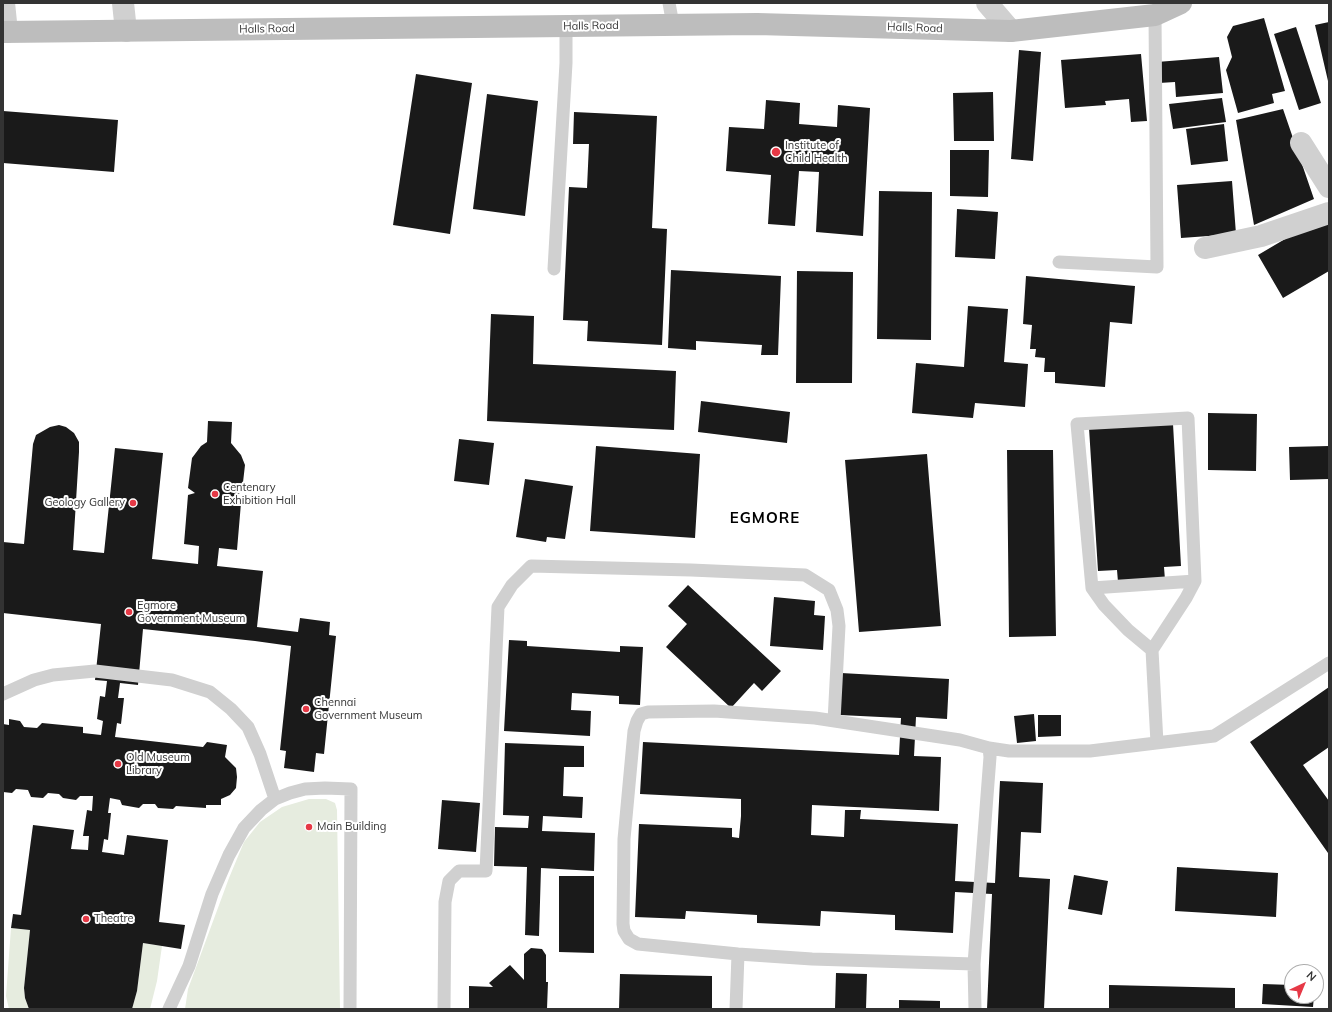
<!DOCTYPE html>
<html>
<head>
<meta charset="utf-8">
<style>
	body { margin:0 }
	#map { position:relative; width:1332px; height:1012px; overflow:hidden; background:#fff; font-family:Mulish,sans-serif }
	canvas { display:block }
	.frame { position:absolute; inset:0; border:4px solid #333; pointer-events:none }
	.north { position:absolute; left:1284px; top:964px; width:40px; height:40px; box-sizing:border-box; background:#fff; border:1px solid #adadad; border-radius:50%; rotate:44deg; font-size:11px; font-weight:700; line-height:16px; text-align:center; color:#333 }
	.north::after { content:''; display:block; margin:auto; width:14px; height:18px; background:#e63946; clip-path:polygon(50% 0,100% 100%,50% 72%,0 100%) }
</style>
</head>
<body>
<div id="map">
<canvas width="1332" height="1012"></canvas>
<div class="frame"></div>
<div class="north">N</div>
</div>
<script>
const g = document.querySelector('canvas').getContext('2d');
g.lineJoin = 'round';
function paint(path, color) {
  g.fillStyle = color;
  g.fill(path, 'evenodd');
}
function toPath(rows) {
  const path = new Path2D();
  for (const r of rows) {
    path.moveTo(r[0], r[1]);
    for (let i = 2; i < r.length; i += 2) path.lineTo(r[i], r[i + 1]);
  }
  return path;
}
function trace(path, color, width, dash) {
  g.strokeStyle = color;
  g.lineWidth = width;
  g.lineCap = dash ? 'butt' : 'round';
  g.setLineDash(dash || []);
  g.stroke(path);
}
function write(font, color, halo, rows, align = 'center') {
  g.font = font + ' Mulish,sans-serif';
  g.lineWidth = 4;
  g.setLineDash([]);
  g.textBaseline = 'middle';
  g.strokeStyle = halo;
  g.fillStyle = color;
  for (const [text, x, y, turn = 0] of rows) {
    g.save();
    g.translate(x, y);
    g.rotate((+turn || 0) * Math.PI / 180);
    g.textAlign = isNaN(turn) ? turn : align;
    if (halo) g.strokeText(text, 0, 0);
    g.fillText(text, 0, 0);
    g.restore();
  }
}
paint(toPath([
	[309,799,326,799,335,803,337,810,340,1009,185,1009,188,989,229,878,244,842,260,822,282,807],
	[11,928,30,930,24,988,25,998,29,1009,9,1009,6,996],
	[143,943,162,946,157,981,150,1009,132,1009,137,991]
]), '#e6ecdf');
paint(toPath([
	[1264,18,1285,91,1272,94,1274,103,1238,113,1226,70,1232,57,1227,37,1233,26],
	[1329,22,1329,81,1328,81,1315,25],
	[1296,27,1321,103,1299,110,1274,34],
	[1019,50,1041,52,1033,161,1011,159],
	[1141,54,1147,121,1131,122,1129,99,1105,101,1106,105,1065,108,1061,60],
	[1219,57,1223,93,1176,97,1175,82,1159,83,1157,62],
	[416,74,472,83,450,234,393,225],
	[993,92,994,141,954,141,953,93],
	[487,94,538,101,525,216,473,209],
	[1222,98,1226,122,1173,129,1169,104],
	[766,100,800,103,799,124,837,127,838,105,870,108,863,236,816,232,819,172,799,171,795,226,768,224,771,175,726,171,729,127,764,129],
	[1283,109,1314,199,1254,225,1236,120],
	[3,111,118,120,114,172,3,163],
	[574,112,657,116,652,228,667,229,662,345,587,341,588,321,563,320,569,187,587,188,589,144,573,144],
	[1224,124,1228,161,1191,165,1186,129],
	[950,150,989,150,988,197,950,196],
	[1232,181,1236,234,1181,238,1177,185],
	[879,191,932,192,931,340,877,339],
	[957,209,998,212,995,259,955,257],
	[1329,213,1329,271,1283,298,1258,255],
	[671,270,781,276,778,355,761,355,762,345,696,341,696,350,668,348],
	[797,271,853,272,852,383,796,383],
	[1026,276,1135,286,1132,324,1110,322,1105,387,1055,383,1055,372,1044,372,1045,358,1035,357,1036,349,1030,349,1032,325,1023,324],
	[968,306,1008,309,1004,362,1028,364,1025,407,975,403,973,418,912,413,916,363,964,367],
	[491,314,534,316,533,364,676,371,674,430,487,421],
	[701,401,790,412,787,443,698,432],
	[1208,413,1257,414,1256,471,1208,470],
	[208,421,232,422,231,443,241,455,245,465,242,491,235,497,241,503,237,550,219,548,217,566,263,571,257,627,298,632,300,618,330,622,329,635,336,636,324,754,316,753,314,772,284,768,286,751,280,750,291,646,255,641,143,629,138,685,120,683,118,698,124,698,121,724,117,723,115,737,203,747,207,742,227,745,225,757,236,768,237,777,236,788,230,795,221,799,221,805,206,805,206,808,176,806,173,809,158,808,155,804,143,804,139,808,122,805,120,800,110,798,108,813,111,813,108,840,104,839,102,852,124,855,127,835,168,840,159,922,185,925,181,949,143,943,137,991,132,1009,29,1009,25,998,24,988,30,930,11,928,13,914,21,915,33,825,74,830,71,849,88,850,89,836,83,836,87,810,92,811,93,796,80,796,76,800,63,798,59,794,48,793,43,798,31,797,28,790,16,789,12,793,3,792,3,724,9,725,9,719,20,721,24,727,37,728,42,723,83,727,83,733,101,735,103,721,97,719,100,696,105,697,107,681,95,680,101,624,3,613,3,542,24,544,33,444,36,435,50,427,59,425,66,427,74,433,79,442,79,452,73,550,104,553,115,448,163,453,152,559,198,564,199,546,184,544,188,495,195,493,188,488,192,458,201,446,207,442],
	[1173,424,1181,566,1164,567,1165,580,1118,582,1117,570,1098,571,1089,428],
	[459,439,494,443,489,485,454,481],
	[596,446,700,454,695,538,590,531],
	[1329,446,1329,479,1290,480,1289,447],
	[1007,450,1053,450,1056,636,1009,637],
	[927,454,941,626,859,632,845,460],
	[525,479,573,486,565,539,547,537,546,542,516,537],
	[688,585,781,671,762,691,754,683,731,708,666,647,687,624,668,606],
	[774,597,815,601,814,615,825,616,823,650,770,646],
	[509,640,527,641,527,646,620,652,620,646,643,647,640,705,619,704,619,696,572,693,571,710,591,711,590,736,504,731],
	[841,673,949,679,947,719,916,717,914,756,941,757,939,811,812,805,811,835,844,837,845,810,861,810,860,819,958,824,955,881,995,883,1000,781,1043,783,1041,833,1021,832,1019,877,1050,879,1044,1009,987,1009,992,894,955,892,953,933,895,930,895,915,821,911,820,926,757,923,757,915,686,911,685,919,635,917,639,824,732,828,732,837,739,838,741,816,741,799,640,794,643,742,899,755,901,718,840,715],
	[1329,687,1329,747,1303,765,1329,801,1328,853,1250,742],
	[1034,714,1036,741,1017,743,1014,716],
	[1038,715,1061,715,1061,736,1038,737],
	[505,743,584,746,584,767,564,767,563,796,583,797,582,818,543,816,542,831,595,833,594,871,541,868,539,936,525,935,527,867,494,866,495,827,528,828,529,816,503,815],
	[442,800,480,803,476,852,438,849],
	[1177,867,1278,873,1276,917,1175,911],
	[1074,875,1108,881,1102,915,1068,909],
	[559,876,594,876,594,953,559,952],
	[531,948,542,949,546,955,546,982,548,982,547,1009,469,1009,469,986,493,987,489,983,510,965,524,980,524,954],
	[836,973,867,974,866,1009,835,1009],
	[620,974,712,976,712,1009,619,1009],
	[1263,984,1292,985,1292,996,1314,996,1313,1007,1262,1004],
	[1109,985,1235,988,1235,1009,1109,1009],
	[899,1000,940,1001,940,1009,899,1009]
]), '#1a1a1a');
trace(toPath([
	[669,3,673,25],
	[1059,262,1157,267,1155,15],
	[554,269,566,63,566,26],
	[1092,588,1195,581],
	[1152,650,1128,630,1104,605,1092,588,1077,424,1188,418,1195,581,1186,598,1152,650,1157,743],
	[3,694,34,680,53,675,95,671,172,680,210,692,231,709,248,727,260,754,275,799],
	[974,964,812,959,738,954,638,944,629,939,624,931,623,924,624,839,634,731,637,721,641,714,648,712,714,711,815,718,960,740,989,748],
	[169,1009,189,966,212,894,229,855,244,828,261,810,275,799,290,793,305,789,325,788,351,789,350,1009],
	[444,1009,445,902,449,881,459,871,486,871,498,607,512,585,531,566,691,570,805,575,829,590,837,610,839,626,834,721],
	[736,1009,738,954],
	[975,1009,974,964,990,757,989,748,1009,751,1090,751,1214,736,1329,663]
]), '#d0d0d0', 13);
trace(toPath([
	[4,3,7,32],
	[123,3,126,31],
	[987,3,1011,31],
	[1301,143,1329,187],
	[1205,248,1261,236,1329,213]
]), '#d0d0d0', 22);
trace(toPath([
	[3,32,757,24,1011,31,1155,15,1181,3]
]), '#bdbdbd', 22);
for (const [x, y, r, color] of [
	[776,152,5,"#e63946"],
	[215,494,4,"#e63946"],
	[133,503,4,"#e63946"],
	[129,612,4,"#e63946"],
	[306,709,4,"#e63946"],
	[118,764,4,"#e63946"],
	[309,827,4,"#e63946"],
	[86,919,4,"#e63946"]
]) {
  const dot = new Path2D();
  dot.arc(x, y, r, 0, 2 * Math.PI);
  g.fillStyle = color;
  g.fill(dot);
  trace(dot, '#fff', 1.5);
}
write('11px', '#333', '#fff', [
	["Halls Road",591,26,-1],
	["Halls Road",915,28,2],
	["Halls Road",267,29,-1]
]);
write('11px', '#333', '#fff', [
	["Institute of",785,146],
	["Child Health",785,159],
	["Centenary",223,488],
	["Exhibition Hall",223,501],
	["Geology Gallery",125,503,"right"],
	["Egmore",137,606],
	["Government Museum",137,619],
	["Chennai",314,703],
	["Government Museum",314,716],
	["Old Museum",126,758],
	["Library",126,771],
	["Main Building",317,827],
	["Theatre",94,919]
], 'left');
g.letterSpacing = '1px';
write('bold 15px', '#000', '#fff', [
	["EGMORE",765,518]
]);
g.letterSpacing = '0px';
</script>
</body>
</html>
